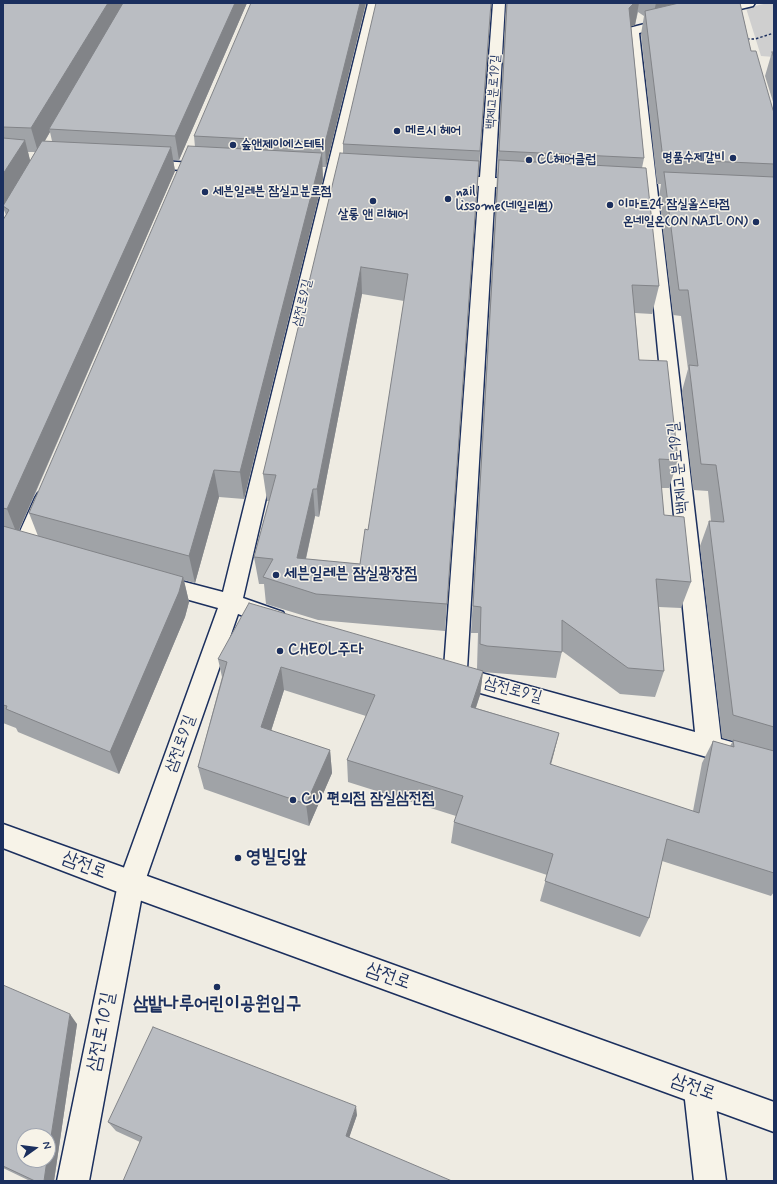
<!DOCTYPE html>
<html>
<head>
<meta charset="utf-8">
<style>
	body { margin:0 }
	#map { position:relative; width:777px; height:1184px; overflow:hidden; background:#eeebe2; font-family:Mynerve,sans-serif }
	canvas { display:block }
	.frame { position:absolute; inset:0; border:4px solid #1b2f5e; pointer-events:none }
	.north { position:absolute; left:16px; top:1128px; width:40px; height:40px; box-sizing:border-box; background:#f7f3e8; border:1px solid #9fa5b1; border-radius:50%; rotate:76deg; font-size:11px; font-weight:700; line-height:16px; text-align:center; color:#1b2f5e }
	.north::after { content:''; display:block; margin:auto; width:14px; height:18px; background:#1b2f5e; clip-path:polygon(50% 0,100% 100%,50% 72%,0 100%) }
</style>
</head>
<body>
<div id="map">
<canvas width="777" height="1184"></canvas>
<div class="frame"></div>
<div class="north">N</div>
</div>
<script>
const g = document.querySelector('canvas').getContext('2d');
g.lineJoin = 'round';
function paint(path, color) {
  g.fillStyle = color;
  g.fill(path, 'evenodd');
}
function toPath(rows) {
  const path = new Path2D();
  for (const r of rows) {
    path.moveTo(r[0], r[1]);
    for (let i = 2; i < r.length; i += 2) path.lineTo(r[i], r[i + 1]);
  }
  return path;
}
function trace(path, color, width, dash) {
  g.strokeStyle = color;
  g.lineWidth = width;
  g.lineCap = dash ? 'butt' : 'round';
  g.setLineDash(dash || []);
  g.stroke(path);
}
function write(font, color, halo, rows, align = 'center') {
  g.font = font + ' Mynerve,"Poor Story",sans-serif';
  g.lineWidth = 3;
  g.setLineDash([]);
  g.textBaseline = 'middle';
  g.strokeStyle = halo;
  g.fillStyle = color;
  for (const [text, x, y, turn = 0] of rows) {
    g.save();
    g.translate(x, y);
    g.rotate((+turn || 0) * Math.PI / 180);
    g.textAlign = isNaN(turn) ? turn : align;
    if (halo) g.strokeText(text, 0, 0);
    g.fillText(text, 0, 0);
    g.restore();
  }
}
paint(toPath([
	[768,3,774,3,774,57,761,56,746,8]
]), '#cfcfcf');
const minor = toPath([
	[368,3,380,3,243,598,283,612,286,618,283,624,275,627,238,614,144,884,89,1181,57,1181,118,884,218,608,150,589,147,583,150,577,158,575,223,592,368,3],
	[493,3,505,3,495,178,527,179,532,181,535,184,532,187,527,189,495,187,467,669,695,732,627,31,629,28,668,18,676,18,678,21,676,24,639,33,721,739,774,754,774,776,452,685,444,682,440,675,444,668,479,186,448,184,443,183,441,180,443,177,448,176,480,177,493,3],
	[734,3,755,3,753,6,711,16,707,15,705,12,707,9,734,3],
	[144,160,210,164,215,165,217,168,215,171,210,172,139,167,137,164,139,161,144,160],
	[45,491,52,493,55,498,35,547,32,553,24,555,16,553,13,547,35,498,38,493,45,491],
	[699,1076,710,1080,714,1091,726,1181,694,1181,684,1091,688,1080,699,1076]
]);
const major = toPath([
	[3,824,774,1102,774,1132,131,897,3,848,3,824]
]);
trace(minor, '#1b2f5e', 3);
trace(major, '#1b2f5e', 3);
trace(toPath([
	[747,39,755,39,774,33]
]), '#1b2f5e', 1.5, [2.5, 2]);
paint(minor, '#f7f3e8');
paint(major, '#f7f3e8');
paint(toPath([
	[3,3,247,3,179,160,173,160,175,171,19,531,38,536,29,513,195,147,194,136,366,3,326,167,322,167,323,179,244,499,219,497,195,583,184,580,189,602,185,617,119,774,18,732,16,728,3,723,3,220,6,215,4,210,3,212],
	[50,132,52,141,45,141],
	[28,152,35,152,30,161],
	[491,3,445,631,318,620,266,604,264,584,259,584,254,557,269,501,267,501,263,474,343,153,343,144],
	[362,294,404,301,368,530,360,564,306,559,315,516,319,517],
	[506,3,740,3,751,51,773,110,774,112,774,892,771,896,662,861,649,918,640,937,540,901,547,875,451,843,454,822,456,816,348,782,347,760,366,716,284,690,271,731,330,750,332,773,309,826,204,789,198,767,222,677,218,659,477,669,478,633,471,633,497,176],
	[638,12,644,16,641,34,657,184,661,184,659,197,673,315,681,316,688,369,682,391,693,490,708,491,711,521,709,521,700,546,722,738,733,741,730,746,713,741,702,763,693,811,551,765,559,733,476,708,480,695,483,672,556,678,562,651,620,694,655,697,664,671,659,607,681,608,691,582,664,515,661,488,669,488,678,460,639,360,635,313,652,314,659,286,642,168,644,158,631,26,635,25],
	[772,52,774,52,774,105,765,76],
	[3,985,77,1024,54,1181,30,1181,3,1168],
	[357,1115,349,1137,140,1142,116,1131,108,1122]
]), '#a0a3a7');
paint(toPath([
	[108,3,126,3,49,129,50,132,38,152,31,128],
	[235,3,247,3,179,160,175,136],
	[360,3,366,3,326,167,325,143],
	[635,3,639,3,635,25,629,27,629,8,633,4],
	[656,3,720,3,652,21],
	[25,140,31,164,3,206,4,210,3,212,3,174],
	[171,147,175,171,17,534,7,509],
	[322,153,323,179,244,499,240,472],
	[361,267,362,294,319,517,317,489],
	[214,470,219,497,195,583,189,556],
	[313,489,315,516,300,585,297,558],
	[183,577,189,602,185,617,119,774,110,752],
	[281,667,284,690,265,750,261,727],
	[483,671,480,695,468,730,471,707],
	[559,733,553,756,544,786,550,764],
	[330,750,332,773,309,826,306,804],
	[70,1014,77,1024,54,1181,44,1181,47,1160,48,1160,48,1156],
	[356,1106,357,1115,347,1144,346,1136]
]), '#828488');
const building = toPath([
	[3,3,108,3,31,128,3,127,3,3],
	[123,3,235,3,175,136,49,129,123,3],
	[251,3,360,3,325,143,194,136,251,3],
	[376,3,491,3,480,151,343,144,376,3],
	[507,3,635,3,633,4,629,8,644,158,499,151,507,3],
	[679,3,740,3,751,51,756,51,773,110,774,112,774,164,663,159,645,11,679,3],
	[772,52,774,52,774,58,772,52],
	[3,138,25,140,3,174,3,138],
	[42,141,171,147,7,509,3,508,3,220,9,210,3,206,42,141],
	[188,146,322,153,240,472,214,470,189,556,29,513,188,146],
	[340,153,479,161,447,604,316,594,263,577,273,559,254,557,276,475,263,474,340,153],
	[361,267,408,274,368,530,365,529,360,564,297,558,313,489,317,489,361,267],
	[499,160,646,168,659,286,632,285,639,360,667,361,678,460,659,459,664,515,684,517,691,582,656,579,664,671,628,668,562,620,562,652,487,646,480,644,481,607,473,606,499,160],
	[664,172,774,177,774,727,733,715,709,521,724,522,716,465,701,464,689,365,698,366,688,290,679,290,664,172],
	[3,526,183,577,179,592,110,752,6,709,7,706,3,705,3,526],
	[249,603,483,671,471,707,559,733,550,764,699,813,713,741,734,747,733,740,774,751,774,873,667,839,649,918,545,881,553,854,454,822,463,796,347,760,375,695,281,667,261,727,330,750,306,804,198,767,227,662,218,659,249,603],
	[3,985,70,1014,48,1156,48,1136,24,1136,24,1160,47,1160,44,1181,35,1181,3,1166,3,985],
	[153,1027,356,1106,346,1136,452,1181,123,1181,142,1137,108,1122,153,1027]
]);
paint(building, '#babdc2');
trace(building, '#828488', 1);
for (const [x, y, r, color] of [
	[397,131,4,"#1b2f5e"],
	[233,145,4,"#1b2f5e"],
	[733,158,4,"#1b2f5e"],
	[529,160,4,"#1b2f5e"],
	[205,192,4,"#1b2f5e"],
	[448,199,4,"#1b2f5e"],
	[373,201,4,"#1b2f5e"],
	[610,205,4,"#1b2f5e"],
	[756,222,4,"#1b2f5e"],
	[276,575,4,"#1b2f5e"],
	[280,651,4,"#1b2f5e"],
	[293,800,4,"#1b2f5e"],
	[238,858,4,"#1b2f5e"],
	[217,987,4,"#1b2f5e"]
]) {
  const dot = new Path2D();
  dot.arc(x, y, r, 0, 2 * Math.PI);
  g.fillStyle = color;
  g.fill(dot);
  trace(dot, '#f7f3e8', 1.5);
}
write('13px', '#1b2f5e', '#f7f3e8', [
	["백제고분로19길",494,92,-86],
	["삼전로9길",303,303,-77]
]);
write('bold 13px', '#1b2f5e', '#f7f3e8', [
	["메르시 헤어",405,131],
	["숲앤제이에스테틱",241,145],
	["명품수제갈비",725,158,"right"],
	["CC헤어클럽",537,160],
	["세븐일레븐 잠실고분로점",213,192],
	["nail",456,192],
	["lissome(네일리썸)",456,207],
	["이마트24 잠실올스타점",618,205],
	["살롱 앤 리헤어",373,215,"center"],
	["온네일온(ON NAIL ON)",748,222,"right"]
], 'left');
write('16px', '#1b2f5e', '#f7f3e8', [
	["백제고분로19길",679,468,-96],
	["삼전로9길",513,691,15],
	["삼전로9길",181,744,-70]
]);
write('bold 16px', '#1b2f5e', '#f7f3e8', [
	["세븐일레븐 잠실광장점",284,575],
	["CHEOL주다",288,651],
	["CU 편의점 잠실삼전점",301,800]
], 'left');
write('bold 19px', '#1b2f5e', '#f7f3e8', [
	["영빌딩앞",246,858],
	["삼밭나루어린이공원입구",217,1005,"center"]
], 'left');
write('19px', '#1b2f5e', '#f7f3e8', [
	["삼전로",84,866,21],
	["삼전로",388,977,20],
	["삼전로10길",102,1032,-79],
	["삼전로",693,1088,20]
]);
</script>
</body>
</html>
